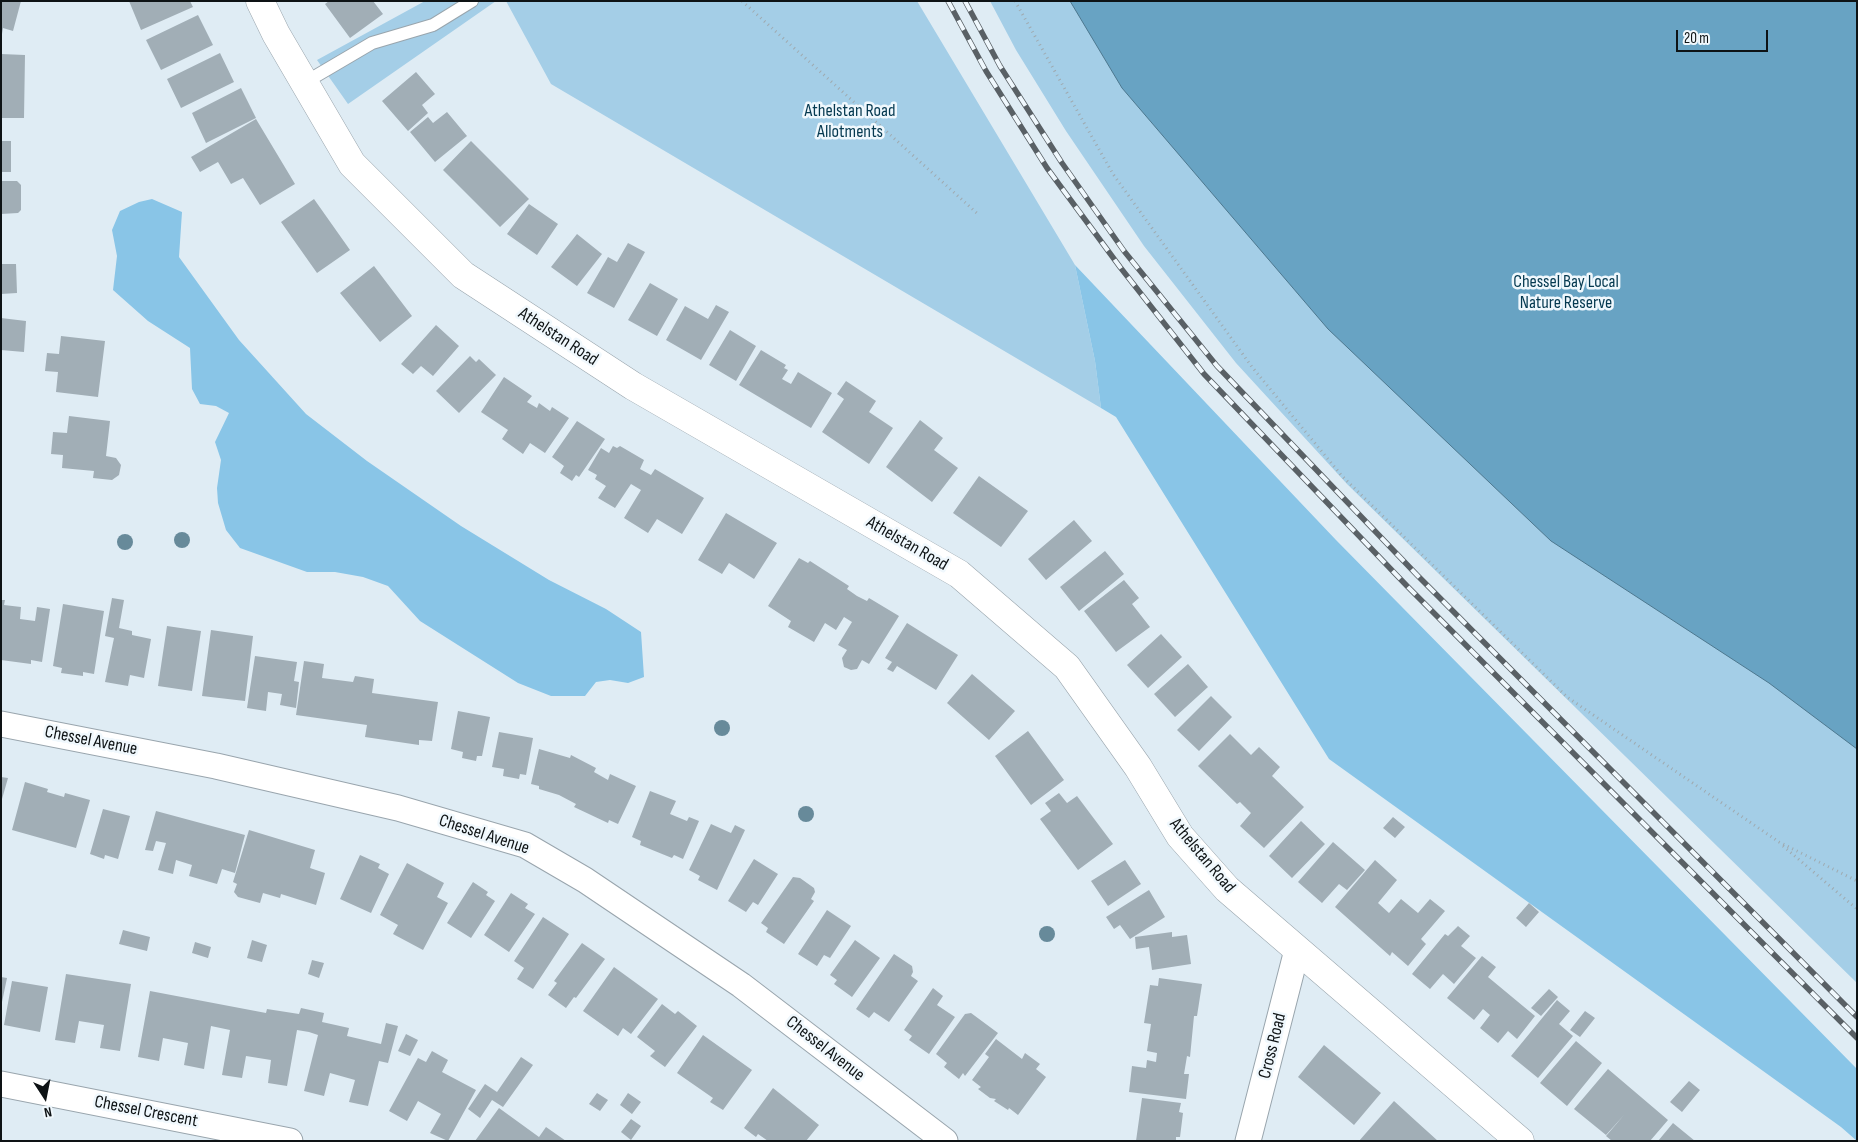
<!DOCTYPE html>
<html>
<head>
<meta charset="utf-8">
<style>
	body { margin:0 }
	#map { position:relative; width:1858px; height:1142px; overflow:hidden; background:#dfecf4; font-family:"Sofia Sans Condensed",sans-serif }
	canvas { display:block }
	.frame { position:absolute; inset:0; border:2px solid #0e1315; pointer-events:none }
	.north { position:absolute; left:20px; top:1072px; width:50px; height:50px; -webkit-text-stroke:4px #f0f8fd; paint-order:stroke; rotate:169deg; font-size:14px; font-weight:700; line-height:20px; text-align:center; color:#0e1315 }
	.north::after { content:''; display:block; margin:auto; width:18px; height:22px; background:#0e1315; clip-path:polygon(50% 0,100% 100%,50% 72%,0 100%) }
	.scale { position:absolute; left:1676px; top:30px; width:92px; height:22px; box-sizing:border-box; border:2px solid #0e1315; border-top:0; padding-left:6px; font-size:15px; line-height:18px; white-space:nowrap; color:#0e1315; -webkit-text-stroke:4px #f0f8fd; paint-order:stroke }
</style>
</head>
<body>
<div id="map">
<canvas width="1858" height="1142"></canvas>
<div class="frame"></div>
<div class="north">N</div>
<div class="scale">20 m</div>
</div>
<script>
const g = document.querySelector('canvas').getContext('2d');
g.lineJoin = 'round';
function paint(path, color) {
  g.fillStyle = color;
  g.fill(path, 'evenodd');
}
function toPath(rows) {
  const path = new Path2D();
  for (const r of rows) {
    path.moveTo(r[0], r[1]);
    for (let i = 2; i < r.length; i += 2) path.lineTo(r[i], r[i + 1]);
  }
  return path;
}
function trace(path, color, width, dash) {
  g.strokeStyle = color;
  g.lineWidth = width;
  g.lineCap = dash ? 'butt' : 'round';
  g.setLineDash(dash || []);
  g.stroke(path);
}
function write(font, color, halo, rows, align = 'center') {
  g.font = font + ' "Sofia Sans Condensed",sans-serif';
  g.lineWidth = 5;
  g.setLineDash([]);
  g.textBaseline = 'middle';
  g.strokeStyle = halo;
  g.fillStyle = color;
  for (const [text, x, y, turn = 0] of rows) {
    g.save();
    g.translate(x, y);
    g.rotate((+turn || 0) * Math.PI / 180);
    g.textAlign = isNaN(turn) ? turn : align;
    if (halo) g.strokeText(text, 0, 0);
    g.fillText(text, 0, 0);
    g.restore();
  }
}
paint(toPath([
	[425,1,496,1,348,104,317,60],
	[506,1,917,1,1075,265,1095,361,1101,408,551,84],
	[990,1,1857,1,1857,983,1347,484,1236,363,1144,246,1066,131,1016,50]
]), '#a4cee7');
paint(toPath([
	[152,199,182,212,179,257,239,340,306,414,367,461,461,526,549,580,606,609,641,632,644,677,628,683,610,680,596,682,585,696,551,696,518,683,420,621,388,586,363,577,335,572,307,572,240,548,226,530,218,503,217,488,221,460,215,442,229,413,216,406,200,404,192,389,190,348,148,321,113,290,117,256,112,230,120,211,139,202],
	[1075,265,1336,540,1857,1069,1857,1141,1841,1127,1329,759,1116,417,1101,408,1095,361]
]), '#89c5e7');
const water = toPath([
	[1070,1,1857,1,1857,749,1769,683,1551,541,1328,329,1122,88,1070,1]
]);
paint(water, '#68a3c3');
trace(water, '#4d788f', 1);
paint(toPath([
	[1,1,21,1,13,31,3,28,2,34],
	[129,1,190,1,193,7,141,30],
	[329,1,373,1,383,14,350,38,325,4],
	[198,15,213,45,161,70,146,40],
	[220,53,234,82,181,108,167,79],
	[1,54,25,55,24,118,1,118],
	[416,72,435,94,422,105,428,113,408,131,382,101],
	[241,88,256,118,206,143,192,113],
	[447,112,467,136,435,162,410,132,428,117,433,123],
	[256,119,295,184,260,205,243,178,231,184,218,162,200,172,191,157],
	[1,141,11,141,11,172,1,172],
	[471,141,529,199,500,227,443,170],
	[1,181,17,181,21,185,21,210,18,213,1,214],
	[314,199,350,250,317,273,281,222],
	[529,204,558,224,537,255,507,234],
	[577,234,602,254,577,286,551,267],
	[628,243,645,252,614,308,587,293,608,257,617,262],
	[1,264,16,264,17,293,1,294],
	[374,266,412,316,380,342,340,293],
	[650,283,678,299,657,336,628,320],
	[716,305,729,312,701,360,666,340,685,306,708,319],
	[1,318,26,321,24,352,1,350],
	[436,325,459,346,433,376,421,366,413,374,401,364],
	[730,330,756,346,736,381,709,365],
	[61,336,105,341,98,397,56,392,58,372,45,371,47,353,59,354],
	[761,350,786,365,784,368,788,370,782,379,791,384,798,372,832,393,811,428,739,385],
	[470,356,476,362,479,359,496,375,459,413,436,391],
	[504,377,532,396,527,402,537,408,539,403,550,411,552,407,569,418,545,453,530,443,523,454,502,439,508,430,481,412],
	[846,381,876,401,869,412,893,428,869,464,822,432,844,399,837,394],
	[69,416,110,421,106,456,116,458,121,465,119,475,112,480,93,478,94,471,62,468,63,455,51,454,53,432,67,433],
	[920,420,943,438,934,450,958,468,932,502,886,467],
	[577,421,605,439,579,477,576,475,572,481,560,473,564,466,552,457],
	[613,446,617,448,620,446,644,460,640,469,651,475,655,469,704,498,682,534,657,519,648,533,624,518,641,490,631,484,615,508,598,498,606,486,595,479,597,475,588,470,601,448,609,453],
	[979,476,1028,511,1001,547,953,513],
	[726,513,777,543,754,579,729,563,722,574,698,560],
	[1074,520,1092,541,1046,580,1028,559],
	[1105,551,1124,574,1079,611,1060,587],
	[799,558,808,563,810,561,849,586,847,589,857,596,867,601,869,598,899,616,869,664,862,660,857,669,851,670,844,667,842,658,847,650,838,645,852,622,844,617,836,630,825,623,814,642,788,627,791,621,768,606],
	[1124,580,1139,598,1132,604,1150,627,1116,652,1084,611],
	[112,598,124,600,119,628,132,631,132,635,151,639,144,678,130,675,128,686,105,682,114,638,105,636],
	[1,600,5,600,4,605,21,607,20,619,35,621,37,607,50,609,42,662,31,660,31,664,1,660],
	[63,604,104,611,94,674,83,672,83,676,61,673,62,668,53,666],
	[907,623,958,655,936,690,897,666,893,672,887,669,892,662,885,658],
	[167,626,201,631,192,691,158,686],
	[211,630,253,636,245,701,202,696],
	[1161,634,1182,657,1148,688,1127,665],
	[255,656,297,662,294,681,299,682,296,708,280,705,282,694,268,692,266,711,247,708],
	[304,661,324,664,322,678,353,682,355,676,374,679,372,693,438,702,432,741,419,740,419,745,365,737,367,725,296,715],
	[1188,664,1208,687,1175,717,1154,694],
	[972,674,1015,711,989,740,947,703],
	[1211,696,1232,717,1199,751,1177,730],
	[458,711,490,717,482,756,477,756,476,761,462,758,463,752,451,749],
	[1028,731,1064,780,1031,805,995,756],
	[499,732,533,738,526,775,520,774,519,779,503,776,504,769,492,767],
	[1230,734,1251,755,1259,747,1280,767,1272,776,1304,807,1264,848,1240,826,1251,813,1240,802,1237,804,1198,766],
	[539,749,570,758,571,755,596,768,594,772,608,780,610,774,636,786,618,824,609,820,608,823,574,807,576,804,559,795,539,789,539,786,531,784],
	[1,777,8,778,2,799,1,799],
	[25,782,48,789,47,792,64,797,65,793,90,800,76,848,12,830],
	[650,791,676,801,670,814,687,821,689,817,699,821,683,859,674,855,672,858,640,845,641,841,632,837],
	[1059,793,1067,803,1077,796,1113,844,1078,870,1040,819,1051,811,1045,803],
	[103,809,130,816,118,859,105,855,104,859,90,854],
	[156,811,245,835,235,873,222,869,217,884,189,876,192,865,176,860,173,874,158,870,166,843,156,841,153,851,145,850],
	[1393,817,1405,827,1395,838,1383,828],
	[1301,821,1325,844,1292,878,1269,856],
	[711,824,731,833,735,825,745,830,717,890,698,880,700,876,689,870],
	[249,830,315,850,310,868,325,873,316,905,281,894,280,898,263,893,260,903,238,897,234,892,237,884,233,882],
	[1333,842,1365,870,1347,890,1339,884,1322,903,1298,882],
	[360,855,380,864,378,868,389,874,371,913,340,899],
	[754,859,778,874,758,905,753,902,746,912,728,901],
	[1125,860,1141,884,1108,906,1091,881],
	[1375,860,1397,880,1378,903,1389,913,1401,899,1418,913,1430,899,1445,911,1421,939,1426,944,1408,966,1392,952,1390,956,1335,907],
	[407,863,444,883,437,897,448,903,423,950,393,934,398,925,380,915],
	[793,877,800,878,814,888,815,892,811,899,814,901,784,944,766,932,768,928,761,923],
	[473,882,488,892,486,895,495,901,471,938,447,923],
	[1149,890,1165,917,1130,939,1120,925,1114,929,1106,917],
	[511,893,528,904,525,908,535,914,509,952,484,935],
	[1529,903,1539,912,1526,927,1516,918],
	[827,910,851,926,830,958,824,955,817,966,798,954],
	[543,917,569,934,533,989,517,979,524,968,514,961],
	[1458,926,1470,936,1461,946,1476,958,1454,984,1443,974,1430,989,1412,974,1445,934,1448,936],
	[123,930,150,937,147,951,119,944],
	[1172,932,1172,937,1187,935,1191,964,1152,970,1149,947,1136,949,1135,937],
	[252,940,267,945,262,962,247,958],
	[855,940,880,958,852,997,834,984,837,980,830,975],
	[195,942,211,947,208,958,192,953],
	[582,943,605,959,576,998,574,997,566,1008,548,995,557,983,554,981],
	[894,954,912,966,913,972,911,976,918,981,889,1022,874,1012,869,1018,856,1009],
	[1482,956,1496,967,1488,977,1535,1016,1517,1039,1508,1031,1498,1043,1480,1028,1490,1015,1483,1009,1474,1020,1447,998],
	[312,960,324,963,319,978,308,974],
	[614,967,658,999,631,1034,623,1028,618,1036,583,1011],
	[66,974,131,984,120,1051,100,1048,104,1025,79,1021,75,1043,55,1040],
	[1,977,7,978,2,1002,1,1002],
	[1159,978,1202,984,1197,1016,1194,1016,1190,1057,1187,1056,1184,1074,1189,1074,1186,1099,1129,1092,1132,1066,1146,1068,1147,1060,1156,1062,1157,1053,1147,1051,1151,1024,1144,1023,1150,985,1158,986],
	[12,981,48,987,40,1032,4,1025],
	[933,988,943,996,937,1005,955,1017,929,1054,909,1040,912,1036,904,1030],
	[1549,989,1558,997,1541,1016,1531,1008],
	[150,991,266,1013,267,1009,299,1014,301,1008,324,1013,322,1022,349,1028,347,1036,381,1044,386,1023,398,1026,388,1063,379,1061,368,1106,349,1102,355,1080,330,1073,324,1096,304,1091,318,1035,309,1032,297,1030,287,1086,268,1083,271,1060,246,1056,242,1078,222,1075,230,1030,211,1026,204,1069,184,1065,188,1043,163,1038,159,1061,138,1057],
	[1557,1000,1570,1011,1559,1024,1573,1036,1538,1078,1511,1056],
	[662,1004,675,1014,678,1011,697,1026,665,1067,650,1056,655,1051,637,1037],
	[1585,1011,1595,1018,1580,1037,1570,1030],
	[971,1013,998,1033,965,1076,963,1073,959,1079,944,1067,947,1063,936,1054,965,1014],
	[406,1034,418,1040,410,1056,398,1051],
	[703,1035,752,1070,723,1110,710,1102,713,1098,677,1073],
	[996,1039,1022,1059,1025,1053,1040,1064,1036,1069,1046,1077,1018,1115,1009,1108,1008,1110,994,1101,996,1099,990,1098,978,1089,981,1087,972,1080,989,1057,985,1054],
	[1576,1041,1602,1063,1567,1106,1540,1083],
	[1324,1045,1381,1093,1354,1125,1298,1077],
	[432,1051,448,1060,442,1072,476,1090,448,1141,430,1133,441,1114,418,1101,407,1121,389,1111,418,1058,426,1062],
	[521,1057,533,1065,503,1107,492,1100,480,1118,468,1109,485,1084,497,1092],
	[1608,1069,1668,1120,1650,1141,1612,1141,1606,1136,1624,1115,1606,1135,1574,1109],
	[1689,1081,1700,1090,1682,1112,1670,1102],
	[773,1088,819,1125,806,1141,768,1141,758,1134,756,1137,744,1128],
	[597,1093,608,1100,600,1111,589,1104],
	[628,1093,641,1102,632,1114,620,1105],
	[1142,1098,1181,1103,1179,1112,1183,1113,1180,1137,1176,1137,1176,1141,1136,1141],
	[1394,1101,1417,1122,1438,1141,1359,1141],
	[499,1108,539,1137,546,1127,566,1141,475,1141],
	[631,1119,641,1126,631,1140,621,1132],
	[1673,1123,1695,1141,1658,1141]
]), '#a1aeb6');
const lane = toPath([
	[304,83,372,43,433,25,472,1]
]);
const street = toPath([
	[1,724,216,766,398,808,525,845,585,880,741,985,945,1141],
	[1,1084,290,1141],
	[1248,1141,1297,950]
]);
const secondary = toPath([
	[260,1,276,34,352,164,463,275,633,386,959,574,1067,667,1138,767,1180,836,1227,889,1520,1141]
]);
trace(lane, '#99a5ad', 14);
trace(street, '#99a5ad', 27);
trace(secondary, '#99a5ad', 29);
trace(toPath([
	[742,1,979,215],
	[1015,1,1113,174,1252,367,1342,476,1567,697,1779,842,1857,881],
	[1783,846,1857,909]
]), '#9faab0', 3, [1, 4]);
trace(lane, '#fff', 12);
trace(street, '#fff', 25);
trace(secondary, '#fff', 28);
const rail = toPath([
	[948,1,986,71,1047,168,1120,267,1204,374,1407,586,1857,1038],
	[965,1,1000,66,1062,163,1124,251,1217,366,1417,575,1857,1017]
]);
trace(rail, '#596065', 5.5);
trace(rail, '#f0f8fd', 4, [11]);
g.fillStyle = '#678a9a';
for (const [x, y] of [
	[182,540],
	[125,542],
	[722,728],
	[806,814],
	[1047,934]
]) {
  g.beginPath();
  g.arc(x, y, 8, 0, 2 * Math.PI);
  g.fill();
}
write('18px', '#053950', '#f0f8fd', [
	["Athelstan Road",850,111],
	["Allotments",850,132],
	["Chessel Bay Local",1566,282],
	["Nature Reserve",1566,303]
]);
write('18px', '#0e1315', '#f0f8fd', [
	["Athelstan Road",558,337,33],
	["Athelstan Road",907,544,30],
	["Chessel Avenue",91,741,11],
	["Chessel Avenue",484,835,18],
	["Athelstan Road",1202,856,50],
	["Cross Road",1273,1046,-76],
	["Chessel Avenue",825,1049,38],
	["Chessel Crescent",146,1112,11]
]);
</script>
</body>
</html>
